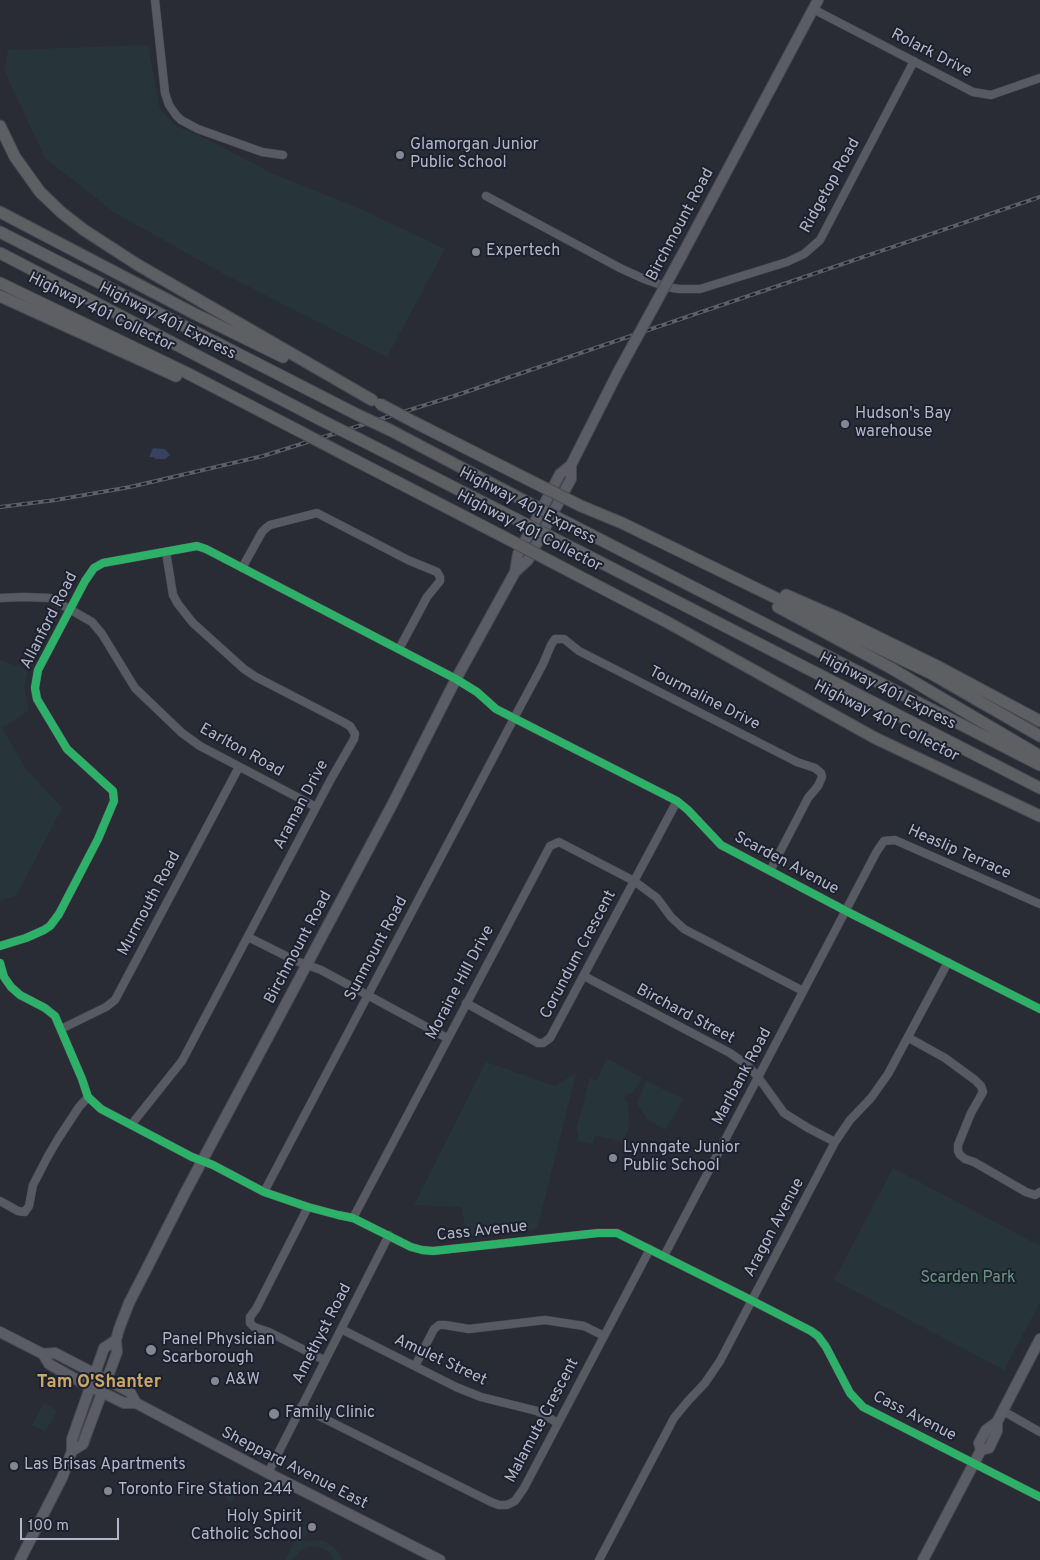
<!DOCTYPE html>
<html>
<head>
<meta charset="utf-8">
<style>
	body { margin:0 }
	#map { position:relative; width:1040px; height:1560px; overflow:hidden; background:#292c35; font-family:Overpass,sans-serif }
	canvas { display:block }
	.scale { position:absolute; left:20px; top:1518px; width:99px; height:22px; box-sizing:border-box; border:2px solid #b3b6c6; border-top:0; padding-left:6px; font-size:15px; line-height:18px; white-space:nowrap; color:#b3b6c6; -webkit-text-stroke:4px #1c212f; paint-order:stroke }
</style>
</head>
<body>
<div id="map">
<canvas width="1040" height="1560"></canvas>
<div class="scale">100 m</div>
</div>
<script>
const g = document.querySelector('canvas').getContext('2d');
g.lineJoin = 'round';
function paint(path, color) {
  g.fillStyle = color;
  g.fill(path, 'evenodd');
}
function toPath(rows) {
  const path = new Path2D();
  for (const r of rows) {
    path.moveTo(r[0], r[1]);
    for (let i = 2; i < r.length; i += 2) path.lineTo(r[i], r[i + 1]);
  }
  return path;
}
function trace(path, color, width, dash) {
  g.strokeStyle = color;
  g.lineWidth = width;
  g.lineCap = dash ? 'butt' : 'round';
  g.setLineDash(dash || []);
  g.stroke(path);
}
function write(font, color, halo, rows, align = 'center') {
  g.font = font + ' Overpass,sans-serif';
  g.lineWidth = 4;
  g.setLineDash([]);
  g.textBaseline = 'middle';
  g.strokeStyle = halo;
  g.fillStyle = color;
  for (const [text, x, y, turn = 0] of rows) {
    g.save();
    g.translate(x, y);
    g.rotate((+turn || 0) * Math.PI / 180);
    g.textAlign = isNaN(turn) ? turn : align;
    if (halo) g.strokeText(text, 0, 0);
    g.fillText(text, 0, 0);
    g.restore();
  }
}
paint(toPath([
	[148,45,160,109,176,126,213,142,269,172,363,210,445,249,387,357,222,273,114,212,45,158,5,72,8,50],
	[0,660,28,670,24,686,29,710,2,728,26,769,62,808,16,896,0,900],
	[607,1058,642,1078,634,1091,624,1098,628,1103,629,1127,623,1142,595,1135,593,1144,577,1141,578,1132,576,1131,590,1078,597,1080],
	[486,1062,555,1086,576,1073,537,1229,467,1236,461,1207,414,1205],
	[646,1081,684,1099,665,1130,647,1119,637,1103],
	[893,1168,1040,1246,1040,1302,1004,1370,834,1280],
	[44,1403,57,1410,45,1432,32,1425],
	[233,1485,238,1489,232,1501,228,1501,225,1497,231,1487],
	[303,1526,309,1529,302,1542,321,1540,327,1543,336,1549,342,1560,334,1560,330,1553,322,1548,313,1546,304,1548,299,1552,293,1560,285,1560]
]), '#27353b');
paint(toPath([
	[153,448,165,449,170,455,165,459,156,459,153,457,149,457]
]), '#38415e');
const minor = toPath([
	[155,0,165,93,169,105,176,115,181,120,198,129,262,152,283,155],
	[813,9,973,92,991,95,1040,78],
	[486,196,620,268,644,279,667,287,679,289,700,289,787,262,804,254,820,240,914,61],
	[242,568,262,532,266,528,270,525,317,513,408,560,437,572,440,577,440,581,427,597,399,649],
	[0,598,24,597,50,598,92,622,102,634,135,688,182,733,200,746,316,807],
	[248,937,296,961,321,970,447,1038],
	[0,946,26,938,44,930,50,926,59,914,98,839,114,801,113,791,67,749,37,699,35,688,38,670,85,581,94,568,103,563,197,546,206,549,456,679,477,692,496,709,677,801,688,810,721,845,846,911,1040,1009],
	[0,963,4,977,11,987,20,995,45,1008,55,1016,82,1079,88,1097,101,1109,192,1157,213,1165,264,1192,308,1207,338,1215,353,1218,411,1247,422,1250,433,1251,598,1233,617,1233,745,1297,811,1331,818,1336,826,1347,850,1393,863,1407,1040,1497],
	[584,976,730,1053,747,1065,758,1077,784,1113,808,1128,835,1142],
	[466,1003,538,1043,543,1043,550,1038,677,801],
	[61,1029,106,1007,115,1000,239,767],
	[909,1038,945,1058,975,1080,981,1086,983,1092,971,1113,958,1145,958,1151,960,1155,965,1159,974,1162,1026,1192,1035,1195,1040,1192],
	[131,1125,182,1061,331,779,354,739,355,734,350,726,343,722,256,677,244,669,193,623,178,604,173,595,166,552],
	[264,1192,520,707,543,664,551,645,555,639,564,639,579,651,797,762,815,768,821,773,822,777,818,786,808,798,770,871],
	[0,1201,18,1211,25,1212,26,1210,29,1206,33,1185,48,1156,58,1139,79,1107,88,1097],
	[308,1207,256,1309,250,1317,250,1323,254,1327,269,1332,324,1360],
	[353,1218,550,846,559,842,634,881,657,898,671,917,684,929,803,991],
	[664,1256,877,851,884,841,895,840,1040,904],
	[341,1329,456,1387,481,1397,537,1411,558,1423],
	[415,1366,434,1329,439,1325,445,1325,469,1329,545,1320,584,1326,604,1336],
	[301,1407,491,1502,499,1505,507,1505,515,1501,524,1488,650,1249],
	[1003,1411,1040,1432],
	[268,1473,389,1235],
	[599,1560,674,1418,688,1401,705,1383,720,1361,835,1142,850,1120,871,1098,888,1074,948,962]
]);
const major = toPath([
	[682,255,818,0],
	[515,572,518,554,560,474,571,465],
	[0,1332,43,1354,55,1353,130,1392,136,1403],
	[43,1354,49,1364,81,1382,124,1403,136,1403,268,1473,440,1560],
	[981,1450,989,1448,997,1431,997,1422],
	[72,1451,83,1444,85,1438,117,1352,116,1340,119,1329,129,1303,147,1268,185,1193,393,803,456,679,515,572,528,560,571,479,571,465,617,374],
	[20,1560,62,1478,72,1451,72,1439,104,1348,116,1340],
	[923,1560,981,1450,979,1443,986,1430,997,1422,1040,1339]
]);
const highway = toPath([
	[0,126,15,157,40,192,62,213,84,230,138,265,372,400],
	[0,212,195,314,283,357],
	[0,232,356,414],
	[0,253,321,420],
	[0,283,187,373,301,432],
	[0,296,176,376],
	[416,423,533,482],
	[390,430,523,500],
	[359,439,514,518],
	[345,455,504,537],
	[581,506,622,523,932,674,1040,736],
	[570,524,1040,765],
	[561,542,1040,788],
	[550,561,667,622,875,738,1040,816],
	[786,595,841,619,939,667,1040,721],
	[778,607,889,667,1040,756]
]);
trace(minor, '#44474e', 9);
trace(major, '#464952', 12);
trace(highway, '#454851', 13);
trace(minor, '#585a63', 8);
trace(major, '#5b5c65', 10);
trace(highway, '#5d5f63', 11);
const rail = toPath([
	[0,507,56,500,130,487,263,456,454,396,1040,197]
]);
trace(rail, '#5d5e66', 4);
trace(rail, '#1c212f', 2, [5.5]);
const majorBridge = toPath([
	[617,374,682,255]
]);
const highwayBridge = toPath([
	[380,404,416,423],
	[356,414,390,430],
	[321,420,359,439],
	[301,432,345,455],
	[533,482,581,506],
	[523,500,570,524],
	[514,518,561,542],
	[504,537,550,561]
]);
trace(majorBridge, '#464952', 12, []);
trace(highwayBridge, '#454851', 13, []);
trace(majorBridge, '#5b5c65', 10);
trace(highwayBridge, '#5d5f63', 11);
trace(toPath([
	[0,946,26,938,44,930,50,926,59,914,98,839,114,801,113,791,67,749,37,699,35,688,38,670,85,581,94,568,103,563,197,546,206,549,456,679,477,692,496,709,677,801,688,810,721,845,846,911,1040,1009],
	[0,963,4,977,11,987,20,995,45,1008,55,1016,82,1079,88,1097,101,1109,192,1157,213,1165,264,1192,308,1207,338,1215,353,1218,411,1247,422,1250,433,1251,598,1233,617,1233,745,1297,811,1331,818,1336,826,1347,850,1393,863,1407,1040,1497]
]), '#2db169', 8);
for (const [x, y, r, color] of [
	[400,155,5,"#838693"],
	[476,252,5,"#838693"],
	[845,424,5,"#838693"],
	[613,1158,5,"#838693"],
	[151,1350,6,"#838693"],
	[215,1381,5,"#838693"],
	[274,1414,6,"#838693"],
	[14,1466,5,"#838693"],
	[108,1491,5,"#838693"],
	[312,1527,5,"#838693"]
]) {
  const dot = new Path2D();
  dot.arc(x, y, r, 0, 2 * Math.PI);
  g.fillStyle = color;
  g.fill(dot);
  trace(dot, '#1c212f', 2);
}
write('16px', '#b3b6c6', '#1c212f', [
	["Rolark Drive",931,54,27],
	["Ridgetop Road",831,186,-61],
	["Birchmount Road",681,225,-62],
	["Highway 401 Collector",101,313,26],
	["Highway 401 Express",167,322,27],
	["Highway 401 Express",527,507,27],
	["Highway 401 Collector",529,532,27],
	["Allanford Road",50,621,-63],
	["Highway 401 Express",887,692,27],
	["Tourmaline Drive",704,699,27],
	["Highway 401 Collector",886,722,27],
	["Earlton Road",241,751,29],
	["Araman Drive",302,805,-62],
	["Heaslip Terrace",959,853,24],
	["Scarden Avenue",786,864,28],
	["Murmouth Road",150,904,-62],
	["Birchmount Road",299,948,-62],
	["Sunmount Road",377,949,-62],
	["Corundum Crescent",579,955,-62],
	["Moraine Hill Drive",461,983,-62],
	["Birchard Street",685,1015,28],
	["Marlbank Road",743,1077,-62],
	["Aragon Avenue",775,1228,-62],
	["Cass Avenue",482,1232,-6],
	["Amethyst Road",323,1334,-63],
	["Amulet Street",440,1361,25],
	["Cass Avenue",914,1417,27],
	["Malamute Crescent",543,1421,-62],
	["Sheppard Avenue East",294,1469,27]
]);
write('16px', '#b3b6c6', '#1c212f', [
	["Glamorgan Junior",410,146],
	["Public School",410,164],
	["Expertech",486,252],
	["Hudson's Bay",855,415],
	["warehouse",855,433],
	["Lynngate Junior",623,1149],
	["Public School",623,1167],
	["Panel Physician",162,1341],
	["Scarborough",162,1359],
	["A&W",225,1381],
	["Family Clinic",285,1414],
	["Las Brisas Apartments",24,1466],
	["Toronto Fire Station 244",118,1491],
	["Holy Spirit",302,1518,"right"],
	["Catholic School",302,1536,"right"]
], 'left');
write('16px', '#6b967d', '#1c212f', [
	["Scarden Park",968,1279]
]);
write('bold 18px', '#cea766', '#1c212f', [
	["Tam O'Shanter",99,1383]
]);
</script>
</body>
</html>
